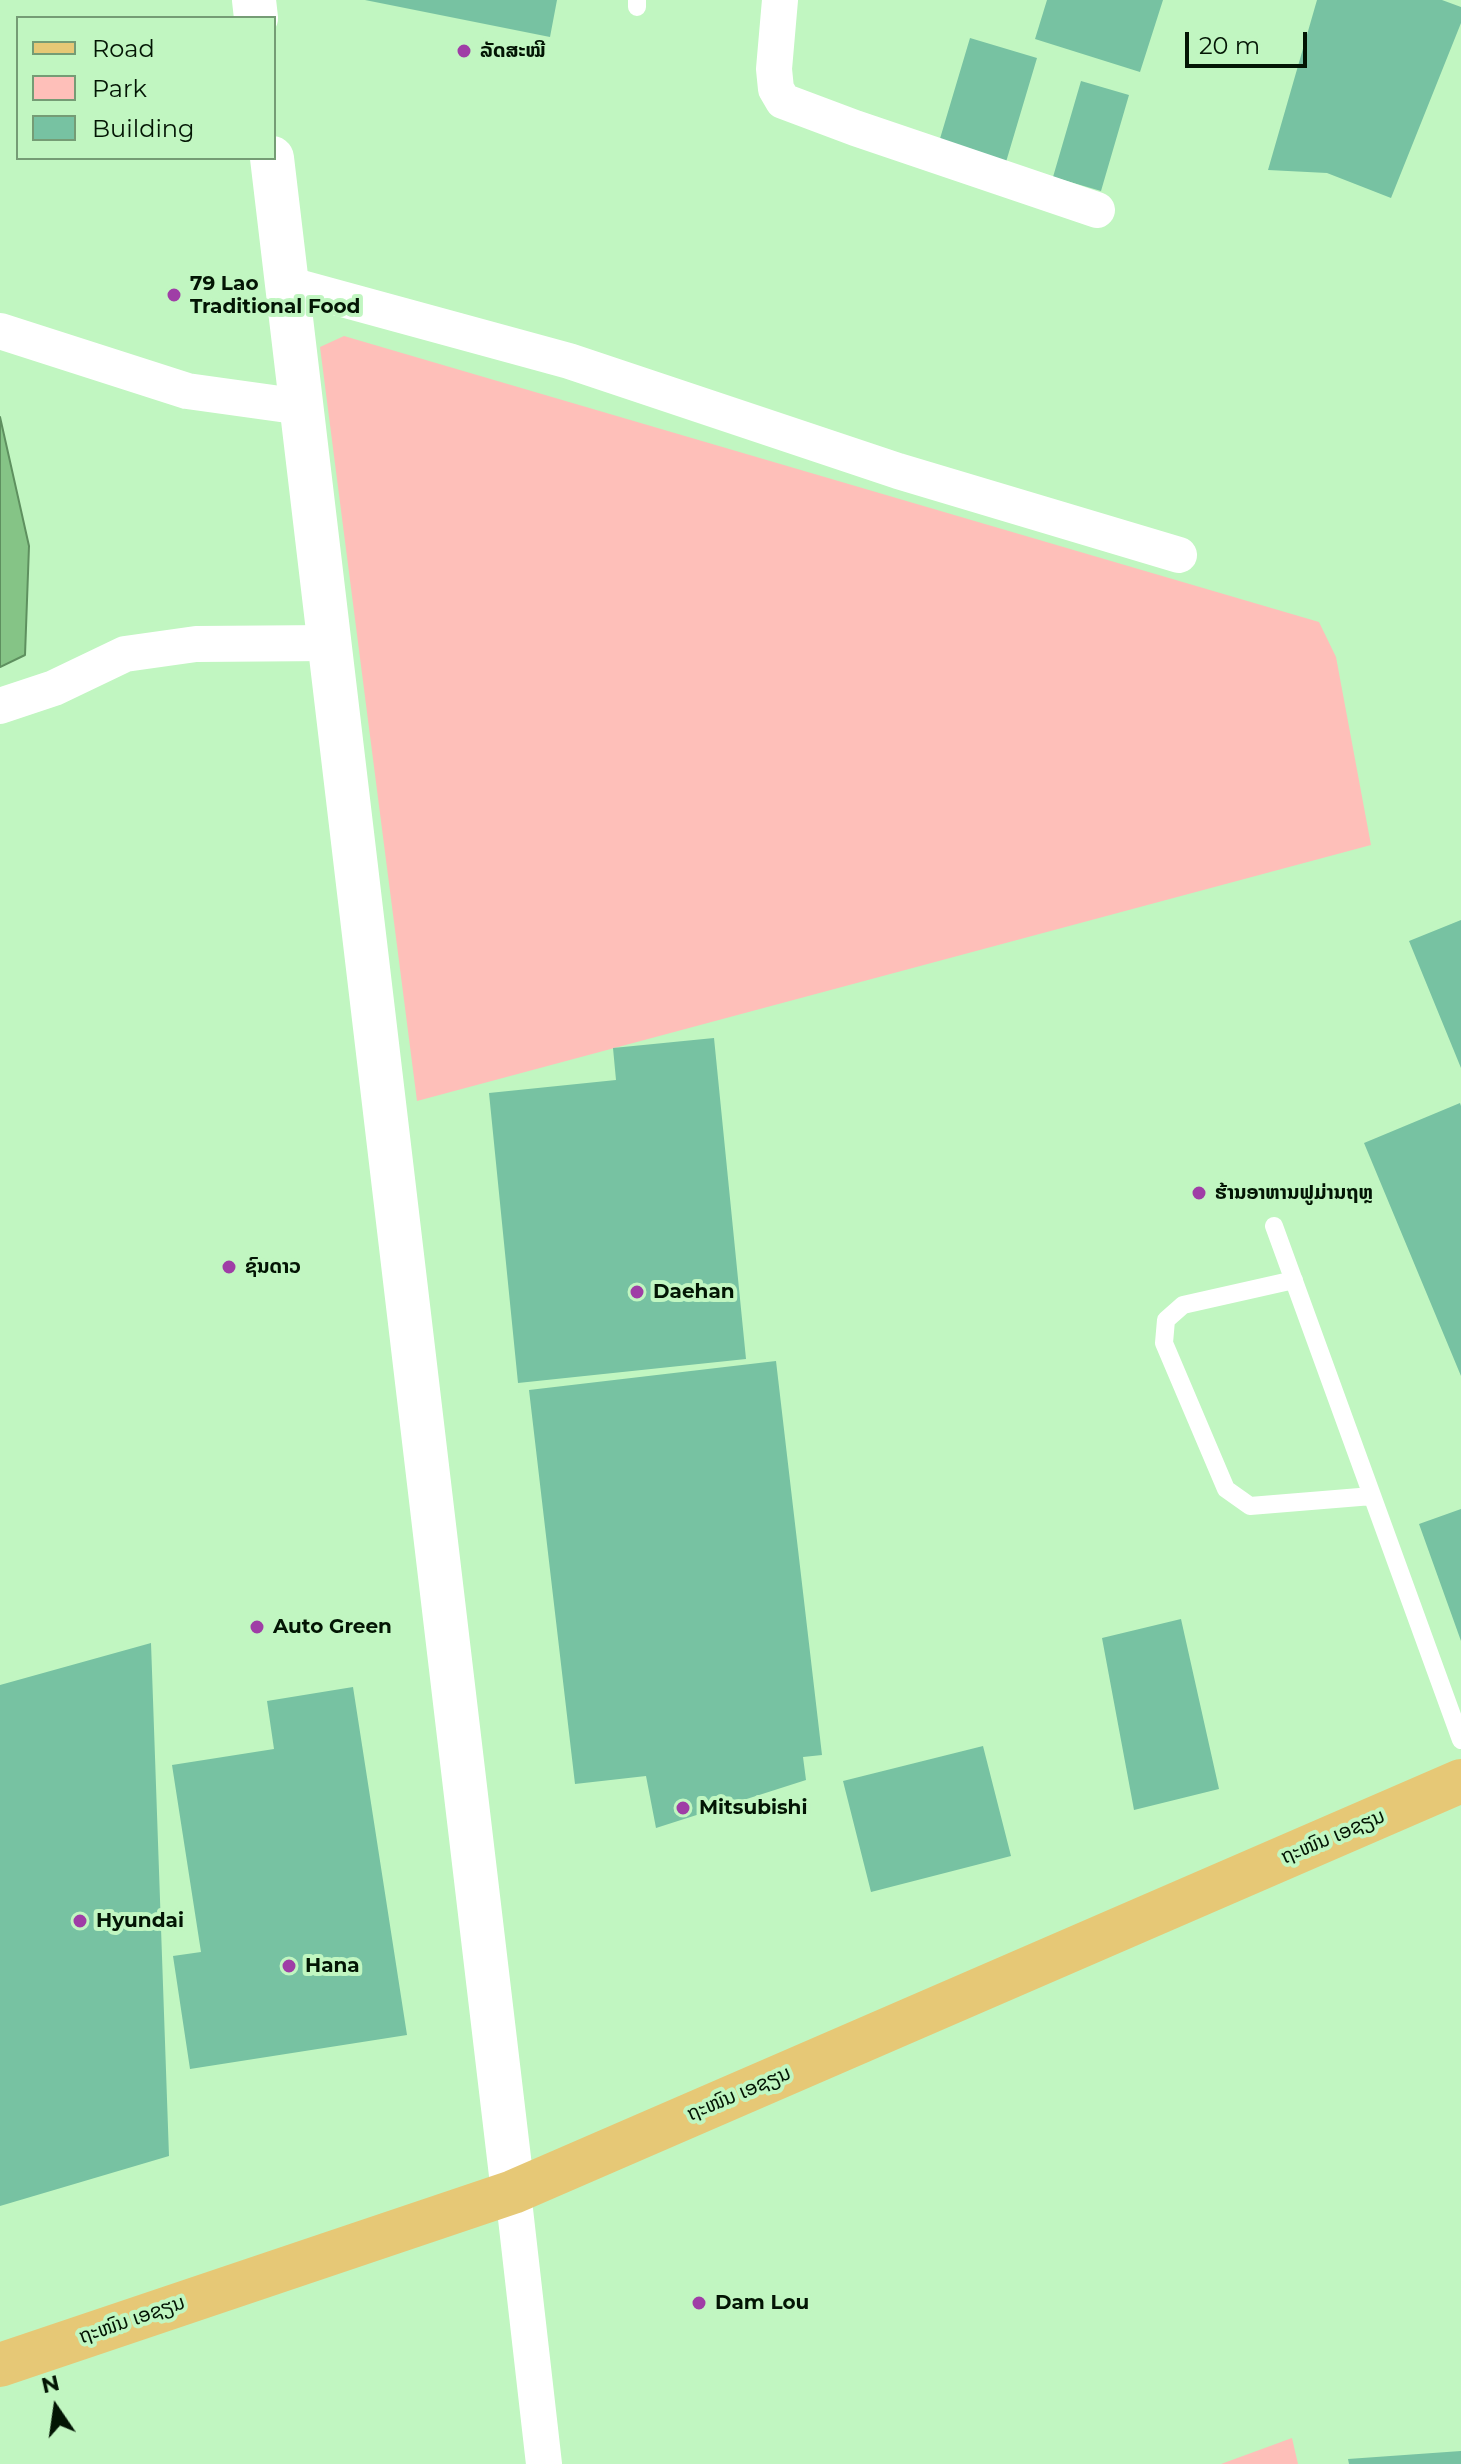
<!DOCTYPE html>
<html>
<head>
<meta charset="utf-8">
<style>
	body { margin:0 }
	#map { position:relative; width:1461px; height:2464px; overflow:hidden; background:#c1f6c1; font-family:Montserrat,sans-serif }
	canvas { display:block }
	.legend { position:absolute; left:16px; top:16px; width:260px; height:144px; box-sizing:border-box; background:#c1f6c1; border:2px solid #759c75; margin:0; padding:10px 14px; list-style:none; font-size:24px; color:#031504 }
	.legend li { display:flex; align-items:center; gap:16px; height:40px }
	.legend b { width:40px; border:2px solid #759c75 }
	.north { position:absolute; left:16px; top:2368px; width:80px; height:80px; -webkit-text-stroke:6px #c1f6c1; paint-order:stroke; rotate:347deg; font-size:22px; font-weight:700; line-height:32px; text-align:center; color:#031504 }
	.north::after { content:''; display:block; margin:auto; width:28px; height:36px; background:#031504; clip-path:polygon(50% 0,100% 100%,50% 72%,0 100%) }
	.scale { position:absolute; left:1185px; top:32px; width:122px; height:36px; box-sizing:border-box; border:4px solid #031504; border-top:0; padding-left:10px; font-size:24px; line-height:28px; white-space:nowrap; color:#031504; -webkit-text-stroke:6px #c1f6c1; paint-order:stroke }
</style>
</head>
<body>
<div id="map">
<canvas width="1461" height="2464"></canvas>
<ul class="legend">
<li><b style="height:10px;background:#e6c876"></b>Road</li>
<li><b style="height:22px;background:#febfb9"></b>Park</li>
<li><b style="height:22px;background:#77c2a2"></b>Building</li>
</ul>
<div class="north">N</div>
<div class="scale">20 m</div>
</div>
<script>
const g = document.querySelector('canvas').getContext('2d');
g.lineJoin = 'round';
function paint(path, color) {
  g.fillStyle = color;
  g.fill(path, 'evenodd');
}
function toPath(rows) {
  const path = new Path2D();
  for (const r of rows) {
    path.moveTo(r[0], r[1]);
    for (let i = 2; i < r.length; i += 2) path.lineTo(r[i], r[i + 1]);
  }
  return path;
}
function trace(path, color, width, dash) {
  g.strokeStyle = color;
  g.lineWidth = width;
  g.lineCap = dash ? 'butt' : 'round';
  g.setLineDash(dash || []);
  g.stroke(path);
}
function write(font, color, halo, rows, align = 'center') {
  g.font = font + ' Montserrat,"Noto Sans Lao",sans-serif';
  g.lineWidth = 8;
  g.setLineDash([]);
  g.textBaseline = 'middle';
  g.strokeStyle = halo;
  g.fillStyle = color;
  for (const [text, x, y, turn = 0] of rows) {
    g.save();
    g.translate(x, y);
    g.rotate((+turn || 0) * Math.PI / 180);
    g.textAlign = isNaN(turn) ? turn : align;
    if (halo) g.strokeText(text, 0, 0);
    g.fillText(text, 0, 0);
    g.restore();
  }
}
paint(toPath([
	[344,336,1319,622,1336,657,1371,845,417,1101,320,347],
	[1292,2438,1298,2464,1221,2464]
]), '#febfb9');
const water = toPath([
	[0,417,29,546,25,655,0,667,0,417]
]);
paint(water, '#85c486');
trace(water, '#5e905f', 2);
paint(toPath([
	[365,0,557,0,550,37],
	[1047,0,1163,0,1140,72,1035,39],
	[1317,0,1442,0,1461,7,1461,23,1391,198,1327,173,1268,170],
	[970,38,1037,58,1006,162,939,142],
	[1081,81,1129,95,1101,191,1053,177],
	[1461,920,1461,1068,1409,941],
	[714,1038,746,1359,518,1383,489,1093,616,1080,613,1048],
	[1460,1103,1461,1106,1461,1376,1364,1143],
	[776,1361,822,1755,803,1757,806,1780,656,1828,646,1776,575,1784,529,1390],
	[1461,1509,1461,1641,1419,1524],
	[1181,1619,1219,1789,1134,1810,1102,1638],
	[151,1643,169,2156,0,2206,0,1685],
	[353,1687,407,2035,190,2069,173,1956,201,1952,172,1765,274,1749,267,1701],
	[983,1746,1011,1856,871,1892,843,1781],
	[1461,2451,1461,2464,1349,2464,1348,2459]
]), '#77c2a2');
trace(toPath([
	[637,0,637,7],
	[1274,1226,1461,1740],
	[1294,1280,1183,1305,1166,1320,1164,1343,1226,1489,1250,1506,1372,1496]
]), '#fff', 18);
trace(toPath([
	[780,0,774,69,776,89,783,101,855,128,1097,210],
	[287,284,569,361,898,471,1179,555],
	[0,331,187,391,302,407],
	[0,706,54,688,125,654,196,644,330,643],
	[513,2192,544,2464]
]), '#fff', 36);
trace(toPath([
	[254,0,256,18],
	[272,158,513,2192]
]), '#fff', 44);
trace(toPath([
	[0,2365,513,2192,1461,1781]
]), '#e6c876', 44);
for (const [x, y, r, color] of [
	[464,51,8,"#9f3ea6"],
	[174,295,8,"#9f3ea6"],
	[1199,1193,8,"#9f3ea6"],
	[229,1267,8,"#9f3ea6"],
	[637,1292,8,"#9f3ea6"],
	[257,1627,8,"#9f3ea6"],
	[683,1808,8,"#9f3ea6"],
	[80,1921,8,"#9f3ea6"],
	[289,1966,8,"#9f3ea6"],
	[699,2303,8,"#9f3ea6"]
]) {
  const dot = new Path2D();
  dot.arc(x, y, r, 0, 2 * Math.PI);
  g.fillStyle = color;
  g.fill(dot);
  trace(dot, '#c1f6c1', 3);
}
write('bold 20px', '#031504', '#c1f6c1', [
	["ລັດສະໝີ",480,51],
	["79 Lao",190,284],
	["Traditional Food",190,307],
	["ຮ້ານອາຫານຟູມ່ານຖຫຼ",1215,1193],
	["ຊົນດາວ",245,1267],
	["Daehan",653,1292],
	["Auto Green",273,1627],
	["Mitsubishi",699,1808],
	["Hyundai",96,1921],
	["Hana",305,1966],
	["Dam Lou",715,2303]
], 'left');
write('20px', '#031504', '#c1f6c1', [
	["ຖະໜົນ ເອຊຽນ",1333,1837,-23],
	["ຖະໜົນ ເອຊຽນ",739,2094,-23],
	["ຖະໜົນ ເອຊຽນ",132,2320,-19]
]);
</script>
</body>
</html>
